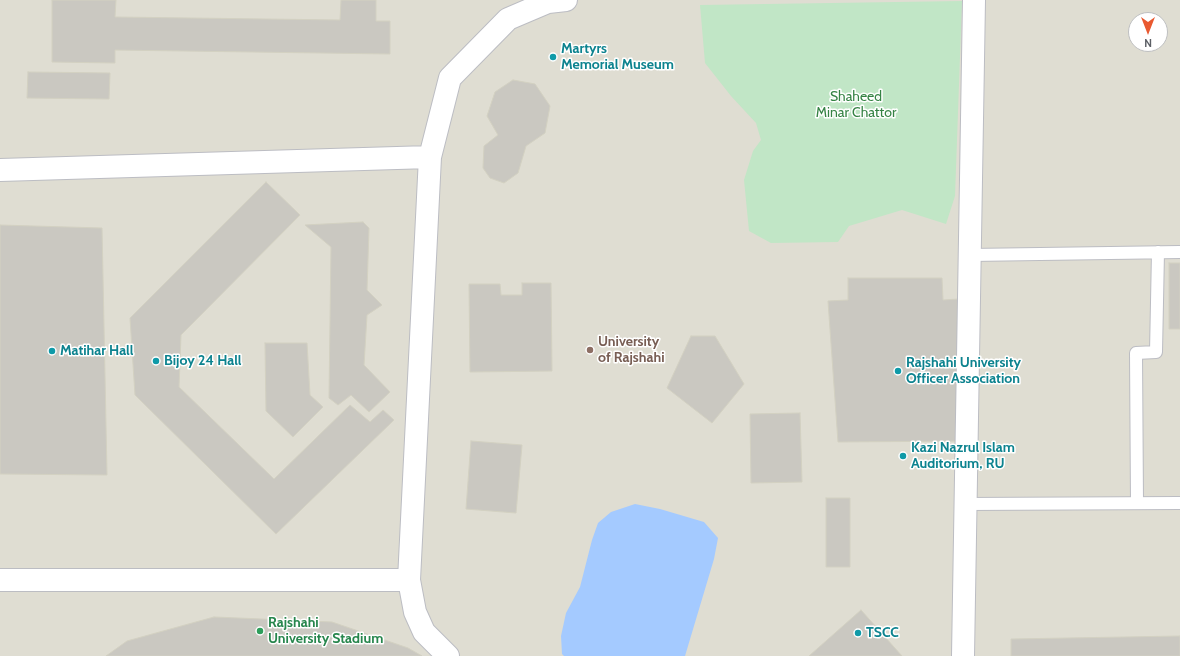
<!DOCTYPE html>
<html>
<head>
<meta charset="utf-8">
<style>
	body { margin:0 }
	#map { position:relative; width:1180px; height:656px; overflow:hidden; background:#efeee4; font-family:Cabin,sans-serif }
	canvas { display:block }
	.north { position:absolute; left:1128px; top:12px; width:40px; height:40px; box-sizing:border-box; background:#fff; border:1px solid #bebfc1; border-radius:50%; rotate:180deg; font-size:11px; font-weight:700; line-height:16px; text-align:center; color:#5c5f65 }
	.north::after { content:''; display:block; margin:auto; width:14px; height:18px; background:#e95930; clip-path:polygon(50% 0,100% 100%,50% 72%,0 100%) }
</style>
</head>
<body>
<div id="map">
<canvas width="1180" height="656"></canvas>
<div class="north">N</div>
</div>
<script>
const g = document.querySelector('canvas').getContext('2d');
g.lineJoin = 'round';
function paint(path, color) {
  g.fillStyle = color;
  g.fill(path, 'evenodd');
}
function toPath(rows) {
  const path = new Path2D();
  for (const r of rows) {
    path.moveTo(r[0], r[1]);
    for (let i = 2; i < r.length; i += 2) path.lineTo(r[i], r[i + 1]);
  }
  return path;
}
function trace(path, color, width, dash) {
  g.strokeStyle = color;
  g.lineWidth = width;
  g.lineCap = dash ? 'butt' : 'round';
  g.setLineDash(dash || []);
  g.stroke(path);
}
function write(font, color, halo, rows, align = 'center') {
  g.font = font + ' Cabin,sans-serif';
  g.lineWidth = 3;
  g.setLineDash([]);
  g.textBaseline = 'middle';
  g.strokeStyle = halo;
  g.fillStyle = color;
  for (const [text, x, y, turn = 0] of rows) {
    g.save();
    g.translate(x, y);
    g.rotate((+turn || 0) * Math.PI / 180);
    g.textAlign = isNaN(turn) ? turn : align;
    if (halo) g.strokeText(text, 0, 0);
    g.fillText(text, 0, 0);
    g.restore();
  }
}
paint(toPath([
	[0,0,1180,0,1180,656,0,656],
	[1136,20,1160,20,1160,44,1136,44]
]), '#dfddd2');
paint(toPath([
	[962,1,955,196,946,224,902,210,849,226,838,242,771,243,749,231,744,180,753,151,761,140,756,123,731,96,705,63,700,5]
]), '#c1e6c6');
paint(toPath([
	[635,504,660,509,704,522,718,538,714,559,685,656,564,656,562,654,561,636,566,613,580,587,592,540,598,523,611,512]
]), '#a4caff');
const building = toPath([
	[52,0,116,0,115,17,340,20,341,0,376,0,376,21,390,21,390,54,115,50,115,63,52,62,52,0],
	[28,72,110,73,109,99,27,98,28,72],
	[513,80,535,84,550,106,545,133,526,146,518,173,504,183,490,178,483,168,484,146,498,135,487,116,495,92,513,80],
	[266,182,300,215,181,335,179,387,274,479,350,405,370,422,383,410,394,420,276,534,135,395,130,318,266,182],
	[363,222,369,228,367,290,382,305,367,315,364,365,390,392,369,412,351,395,338,405,329,398,331,247,305,225,363,222],
	[0,225,102,228,107,475,0,474,0,225],
	[1169,263,1180,263,1180,329,1169,329,1169,263],
	[848,278,942,278,943,300,959,299,965,441,838,442,828,301,848,300,848,278],
	[522,283,551,283,552,371,470,372,469,284,500,284,501,295,522,295,522,283],
	[691,336,715,336,744,384,712,423,667,388,691,336],
	[265,343,307,343,310,395,323,407,293,437,266,411,265,343],
	[800,413,802,482,751,483,750,414,800,413],
	[471,441,522,445,516,513,466,509,471,441],
	[826,498,850,498,850,567,826,567,826,498],
	[861,610,902,656,809,656,861,610],
	[214,617,332,622,408,648,422,656,106,656,127,641,214,617],
	[1180,636,1180,656,1011,656,1011,639,1180,636]
]);
paint(building, '#cac8c1');
trace(building, '#d3d1c2', 1);
const service = toPath([
	[970,255,1180,252],
	[1137,503,1136,353,1156,352,1158,252],
	[965,504,1180,503]
]);
const minor = toPath([
	[0,170,430,157,450,78,508,19,548,2,566,0],
	[0,580,409,580,430,157],
	[409,580,415,612,424,632,448,656],
	[963,656,974,0]
]);
trace(service, '#bcbdc3', 14);
trace(minor, '#bcbdc3', 24);
trace(service, '#fff', 12);
trace(minor, '#fff', 22);
for (const [x, y, r, color] of [
	[553,57,4,"#0f9aa8"],
	[590,350,4,"#8d6e63"],
	[52,351,4,"#0f9aa8"],
	[156,361,4,"#0f9aa8"],
	[898,371,4,"#0f9aa8"],
	[903,456,4,"#0f9aa8"],
	[260,631,4,"#2e9e5b"],
	[858,633,4,"#0f9aa8"]
]) {
  const dot = new Path2D();
  dot.arc(x, y, r, 0, 2 * Math.PI);
  g.fillStyle = color;
  g.fill(dot);
  trace(dot, '#fff', 1.5);
}
write('bold 14px', '#0d838f', '#fff', [
	["Martyrs",561,49],
	["Memorial Museum",561,65],
	["Matihar Hall",60,351],
	["Bijoy 24 Hall",164,361],
	["Rajshahi University",906,363],
	["Officer Association",906,379],
	["Kazi Nazrul Islam",911,448],
	["Auditorium, RU",911,464],
	["TSCC",866,633]
], 'left');
write('14px', '#358344', '#fff', [
	["Shaheed",856,97],
	["Minar Chattor",856,113]
]);
write('bold 14px', '#785e54', '#fff', [
	["University",598,342],
	["of Rajshahi",598,358]
], 'left');
write('bold 14px', '#27864d', '#fff', [
	["Rajshahi",268,623],
	["University Stadium",268,639]
], 'left');
</script>
</body>
</html>
